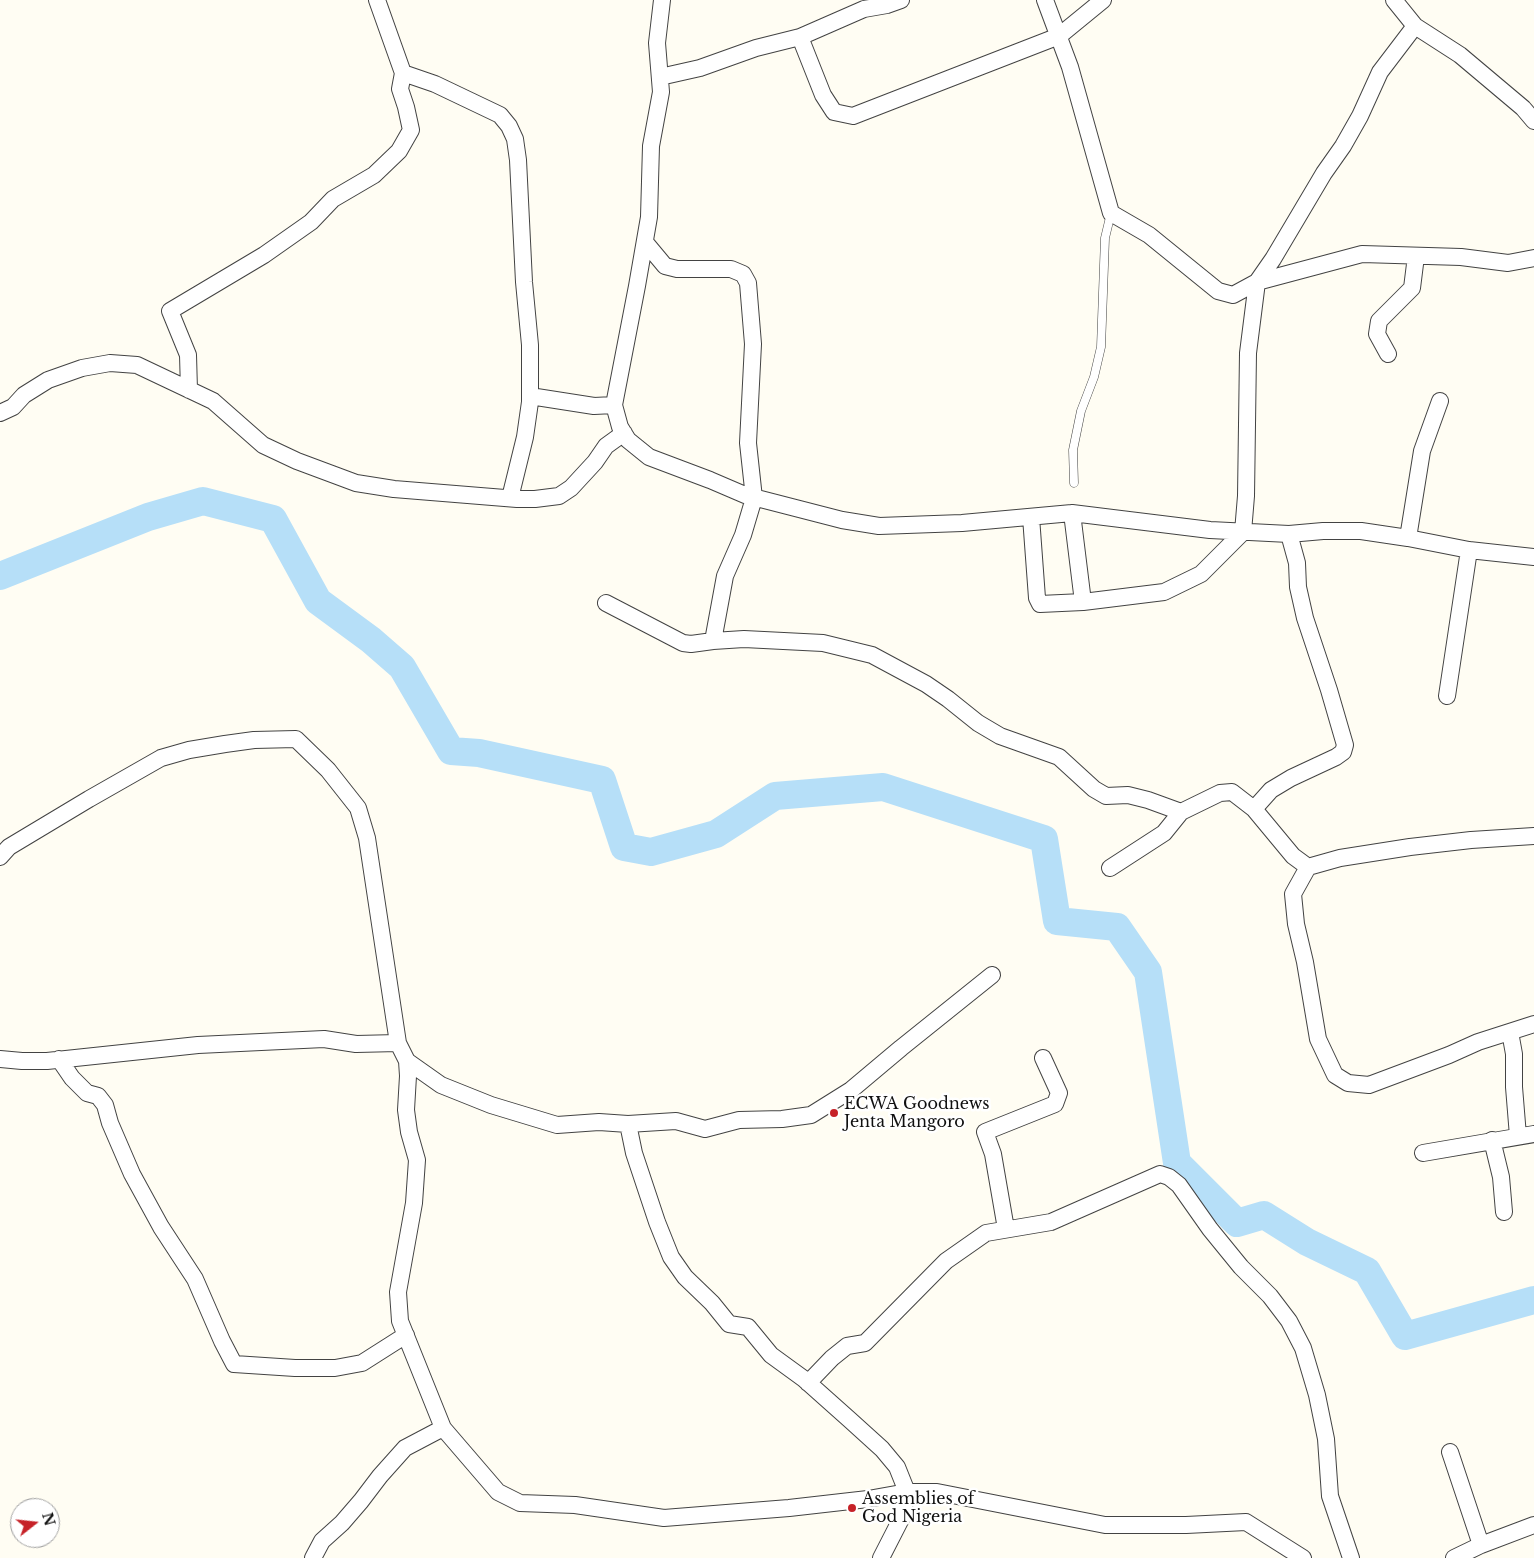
<!DOCTYPE html>
<html>
<head>
<meta charset="utf-8">
<style>
	body { margin:0 }
	#map { position:relative; width:1534px; height:1558px; overflow:hidden; background:#fffdf3; font-family:"Libre Baskerville",serif }
	canvas { display:block }
	.north { position:absolute; left:10px; top:1498px; width:50px; height:50px; box-sizing:border-box; background:#fff; border:1px solid #9f9f9f; border-radius:50%; rotate:74deg; font-size:14px; font-weight:700; line-height:20px; text-align:center; color:#101010 }
	.north::after { content:''; display:block; margin:auto; width:18px; height:22px; background:#c62228; clip-path:polygon(50% 0,100% 100%,50% 72%,0 100%) }
</style>
</head>
<body>
<div id="map">
<canvas width="1534" height="1558"></canvas>
<div class="north">N</div>
</div>
<script>
const g = document.querySelector('canvas').getContext('2d');
g.lineJoin = 'round';
function toPath(rows) {
  const path = new Path2D();
  for (const r of rows) {
    path.moveTo(r[0], r[1]);
    for (let i = 2; i < r.length; i += 2) path.lineTo(r[i], r[i + 1]);
  }
  return path;
}
function trace(path, color, width, dash) {
  g.strokeStyle = color;
  g.lineWidth = width;
  g.lineCap = dash ? 'butt' : 'round';
  g.setLineDash(dash || []);
  g.stroke(path);
}
function write(font, color, halo, rows, align = 'center') {
  g.font = font + ' "Libre Baskerville",serif';
  g.lineWidth = 5;
  g.setLineDash([]);
  g.textBaseline = 'middle';
  g.strokeStyle = halo;
  g.fillStyle = color;
  for (const [text, x, y, turn = 0] of rows) {
    g.save();
    g.translate(x, y);
    g.rotate((+turn || 0) * Math.PI / 180);
    g.textAlign = isNaN(turn) ? turn : align;
    if (halo) g.strokeText(text, 0, 0);
    g.fillText(text, 0, 0);
    g.restore();
  }
}
trace(toPath([
	[0,576,148,517,203,501,273,519,318,601,371,640,402,667,451,751,479,753,602,780,624,847,651,852,716,834,775,796,883,787,1044,839,1057,921,1117,927,1148,972,1177,1163,1237,1223,1264,1215,1307,1242,1367,1271,1405,1336,1534,1300]
]), '#b6dff8', 28);
const service = toPath([
	[1074,483,1073,450,1081,411,1094,377,1101,347,1105,238,1111,213]
]);
const minor = toPath([
	[377,0,403,73,435,84,500,115,509,126,515,139,518,160,524,282,530,345,530,402,525,437,510,498],
	[662,0,657,43,661,92,651,146,649,217,637,286,614,405,620,427,628,440,649,457,710,480,745,495,842,520,879,526,962,523,1072,513,1210,530,1289,534,1323,531,1361,531,1408,538,1469,550,1534,557],
	[1045,0,1070,67,1111,213,1149,235,1218,291,1233,295,1257,282,1362,254,1461,257,1508,263,1534,258],
	[1394,0,1415,26,1460,55,1523,108,1534,121],
	[800,37,823,95,834,112,853,116,1059,36,1103,0],
	[660,77,700,68,756,48,800,37,864,9,887,5,901,0],
	[645,242,665,266,677,269,731,269,743,274,748,283,753,344,748,443,754,498,743,535,725,576,713,641,744,639,823,643,872,655,926,684,948,699,978,723,1000,736,1059,757,1094,789,1106,796,1128,795,1148,800,1181,812,1220,793,1232,792,1254,809,1293,856,1308,867,1340,858,1410,847,1471,840,1534,836],
	[1388,354,1377,334,1379,321,1412,288,1416,256],
	[189,390,188,355,170,311,264,255,311,222,333,199,374,175,399,151,411,130,406,107,400,89,403,73],
	[530,396,594,406,614,405],
	[0,413,13,407,24,395,48,380,82,368,110,363,137,365,213,401,263,445,297,461,356,483,394,489,517,499,535,499,559,496,571,488,595,462,606,446,624,433],
	[1072,513,1083,602],
	[1031,517,1037,598,1040,604,1083,602,1164,592,1201,574,1243,532,1246,496,1248,353,1257,282,1273,259,1324,173,1343,146,1360,116,1380,72,1415,26],
	[1408,538,1422,451,1440,401],
	[606,603,683,643,691,644,713,641],
	[1447,696,1469,550],
	[1254,809,1271,790,1291,778,1336,757,1343,752,1345,745,1329,690,1305,618,1298,587,1297,563,1289,534],
	[0,857,9,847,89,799,161,758,189,750,225,744,254,740,296,739,328,770,358,808,367,838,398,1043],
	[1308,867,1293,894,1296,924,1305,962,1318,1039,1335,1075,1348,1083,1369,1085,1449,1055,1478,1042,1534,1024],
	[1110,868,1164,833,1181,812],
	[1510,1032,1514,1054,1514,1087,1518,1136],
	[0,1059,22,1061,47,1061,198,1045,324,1039,356,1044,398,1043,407,1061,408,1076,406,1110,409,1132,417,1160,414,1203,398,1292,400,1321,443,1428,498,1492,520,1503,575,1505,664,1518,789,1508,868,1499,907,1492,937,1492,1105,1525,1186,1525,1246,1522,1303,1558],
	[59,1059,72,1078,87,1093,98,1096,105,1105,110,1123,132,1174,161,1227,195,1279,222,1341,234,1364,295,1368,335,1368,362,1363,406,1335],
	[407,1061,441,1085,491,1105,557,1125,599,1122,628,1124,676,1121,705,1129,739,1120,782,1119,811,1115,851,1090,901,1048,992,975],
	[628,1124,634,1153,657,1222,671,1257,685,1277,712,1303,729,1324,748,1327,771,1355,804,1379,850,1420,882,1449,897,1467,907,1492,902,1517,881,1558],
	[1492,1140,1501,1177,1504,1212],
	[1423,1153,1534,1134],
	[1006,1229,993,1154,985,1132,1055,1104,1059,1093,1043,1058],
	[808,1383,832,1358,847,1346,865,1343,946,1261,986,1233,1051,1222,1160,1174,1169,1177,1179,1185,1210,1229,1241,1267,1270,1296,1289,1321,1303,1348,1317,1395,1326,1439,1330,1496,1351,1558],
	[1450,1452,1481,1545],
	[313,1558,322,1541,342,1523,361,1501,380,1476,405,1448,443,1428],
	[1454,1558,1481,1545,1534,1525]
]);
trace(service, '#434343', 9);
trace(minor, '#434343', 18);
trace(service, '#fff', 8);
trace(minor, '#fff', 16);
for (const [x, y, r, color] of [
	[834,1113,5,"#c62228"],
	[852,1508,5,"#c62228"]
]) {
  const dot = new Path2D();
  dot.arc(x, y, r, 0, 2 * Math.PI);
  g.fillStyle = color;
  g.fill(dot);
  trace(dot, '#fff', 2);
}
write('16px', '#101010', '#fff', [
	["ECWA Goodnews",844,1104],
	["Jenta Mangoro",844,1122],
	["Assemblies of",862,1499],
	["God Nigeria",862,1517]
], 'left');
</script>
</body>
</html>
